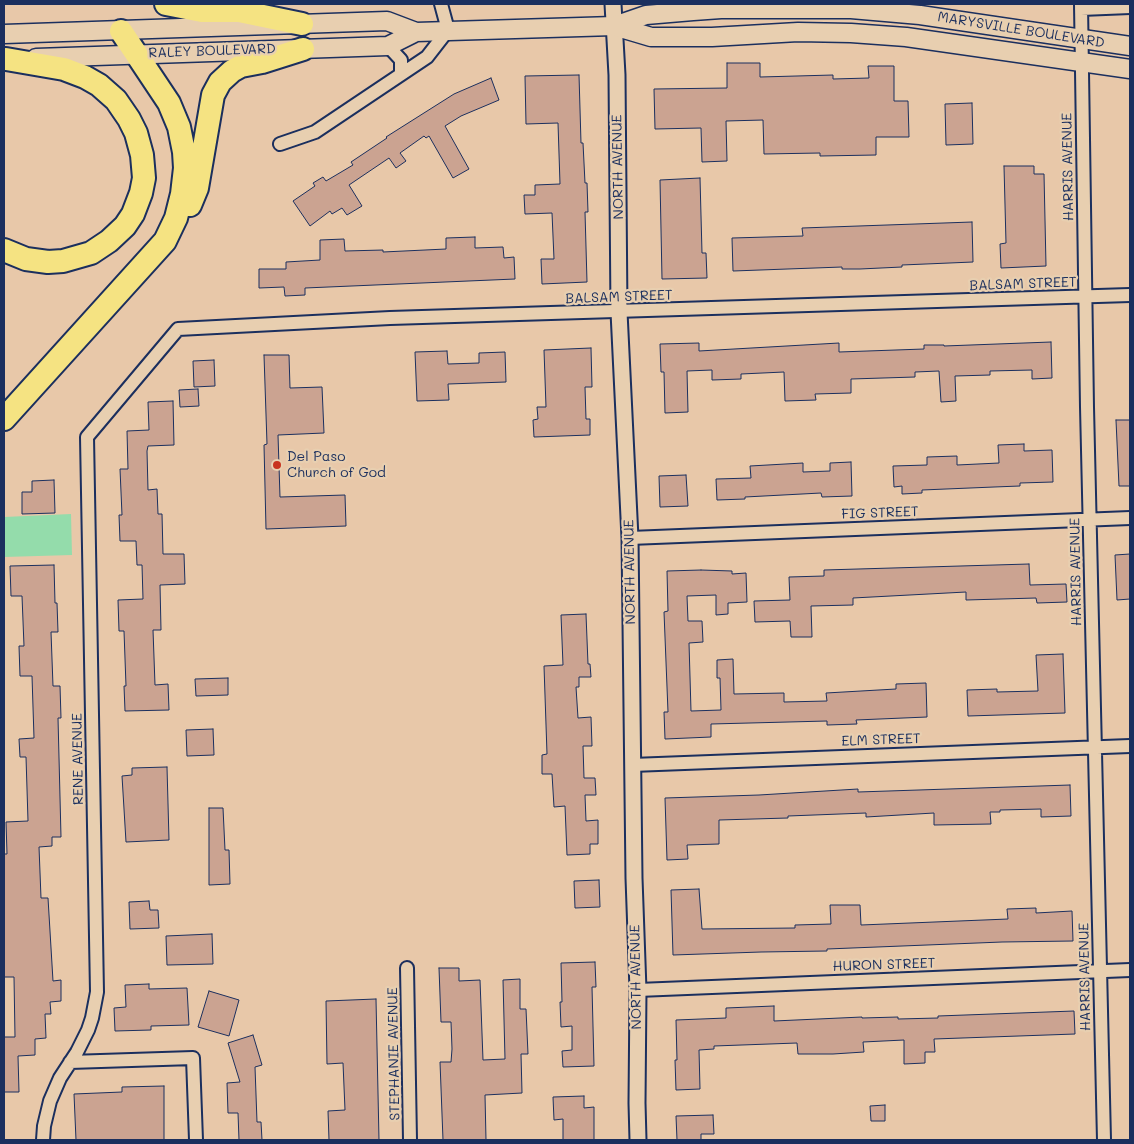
<!DOCTYPE html>
<html>
<head>
<meta charset="utf-8">
<style>
	body { margin:0 }
	#map { position:relative; width:1134px; height:1144px; overflow:hidden; background:#e8c8a9; font-family:Mali,sans-serif }
	canvas { display:block }
	.frame { position:absolute; inset:0; border:5px solid #1b2f5e; pointer-events:none }
</style>
</head>
<body>
<div id="map">
<canvas width="1134" height="1144"></canvas>
<div class="frame"></div>
</div>
<script>
const g = document.querySelector('canvas').getContext('2d');
g.lineJoin = 'round';
function paint(path, color) {
  g.fillStyle = color;
  g.fill(path, 'evenodd');
}
function toPath(rows) {
  const path = new Path2D();
  for (const r of rows) {
    path.moveTo(r[0], r[1]);
    for (let i = 2; i < r.length; i += 2) path.lineTo(r[i], r[i + 1]);
  }
  return path;
}
function trace(path, color, width, dash) {
  g.strokeStyle = color;
  g.lineWidth = width;
  g.lineCap = dash ? 'butt' : 'round';
  g.setLineDash(dash || []);
  g.stroke(path);
}
function write(font, color, halo, rows, align = 'center') {
  g.font = font + ' Mali,sans-serif';
  g.lineWidth = 4.5;
  g.setLineDash([]);
  g.textBaseline = 'middle';
  g.strokeStyle = halo;
  g.fillStyle = color;
  for (const [text, x, y, turn = 0] of rows) {
    g.save();
    g.translate(x, y);
    g.rotate((+turn || 0) * Math.PI / 180);
    g.textAlign = isNaN(turn) ? turn : align;
    if (halo) g.strokeText(text, 0, 0);
    g.fillText(text, 0, 0);
    g.restore();
  }
}
paint(toPath([
	[71,514,72,555,4,557,4,517]
]), '#94dcab');
const building = toPath([
	[727,63,760,63,760,77,833,75,833,79,869,78,868,66,894,66,894,101,908,101,909,137,876,137,876,155,820,156,820,153,764,154,763,120,726,121,727,161,702,162,701,128,655,129,654,89,727,88,727,63],
	[579,75,581,143,583,143,585,183,587,183,588,212,585,212,587,282,542,284,541,259,554,259,552,213,525,214,524,195,535,195,535,185,560,184,558,123,526,124,525,76,579,75],
	[491,78,499,100,461,116,445,126,469,169,453,178,429,136,426,138,424,136,400,153,406,161,396,168,389,158,349,185,362,206,347,215,342,208,332,214,330,211,310,226,293,201,315,186,313,183,323,177,326,181,353,165,351,162,387,138,386,137,454,94,491,78],
	[972,103,973,144,946,145,945,104,972,103],
	[1004,166,1034,166,1034,174,1044,174,1046,266,1001,268,1000,244,1006,243,1004,166],
	[700,178,702,253,706,253,707,278,662,279,660,180,700,178],
	[972,222,973,262,902,265,902,267,860,269,842,269,842,267,733,271,732,238,803,236,802,228,972,222],
	[475,237,475,248,503,247,504,258,514,257,515,279,305,288,305,295,285,296,284,287,259,288,259,269,286,269,286,262,320,260,320,240,344,239,345,251,383,250,383,252,446,249,446,238,475,237],
	[1051,342,1052,378,1032,379,1032,370,990,371,990,375,955,376,956,401,941,402,939,371,915,372,915,377,851,379,851,393,815,394,816,400,785,401,784,372,741,374,741,379,712,380,712,370,687,371,688,412,665,413,664,372,661,372,660,344,699,343,699,351,839,343,839,352,924,349,924,345,944,345,944,346,1051,342],
	[591,348,592,387,585,387,586,419,590,419,590,435,534,437,533,420,538,419,537,407,546,407,544,350,591,348],
	[447,351,448,364,479,363,479,353,505,352,506,382,448,384,449,400,417,401,415,352,447,351],
	[264,355,289,355,290,388,322,387,324,433,278,435,280,497,345,495,346,526,266,529,264,445,267,444,264,355],
	[214,360,215,386,194,387,193,361,214,360],
	[198,389,199,406,180,407,179,390,198,389],
	[173,401,174,445,148,446,147,451,148,490,157,489,158,514,162,514,163,554,184,554,185,584,160,585,161,630,153,630,155,685,168,684,169,710,125,711,124,686,126,686,124,631,119,631,118,600,143,599,142,565,137,565,136,541,120,541,119,515,122,515,120,469,128,469,127,431,149,430,148,402,173,401],
	[1116,420,1130,420,1130,486,1119,486,1116,420],
	[1024,444,1024,451,1052,450,1053,482,1020,483,1020,486,994,487,922,490,922,493,902,494,902,486,894,487,893,466,927,465,927,457,957,456,957,465,999,463,998,445,1024,444],
	[851,462,852,496,822,497,821,493,745,497,745,499,717,500,716,479,751,478,750,466,803,463,803,472,830,471,830,463,851,462],
	[686,475,688,506,660,507,659,476,686,475],
	[54,480,55,513,22,514,22,492,32,492,32,481,54,480],
	[1130,554,1130,599,1117,600,1115,555,1130,554],
	[1029,564,1030,585,1066,584,1067,602,1037,603,1036,598,966,600,966,592,853,598,853,605,811,606,812,637,791,637,790,621,755,622,754,601,790,600,789,577,824,576,824,570,1029,564],
	[54,565,55,603,57,603,58,632,51,632,53,686,60,686,61,718,58,718,61,837,52,837,52,846,39,847,41,898,48,898,53,981,61,980,61,1001,50,1002,51,1014,45,1014,46,1038,35,1039,35,1055,18,1056,19,1092,4,1092,4,1037,15,1037,14,977,4,977,4,854,7,854,6,822,28,821,26,757,20,757,19,739,34,738,32,676,20,676,19,646,24,646,22,596,11,596,10,566,54,565],
	[701,570,732,571,732,574,746,573,747,602,728,603,728,614,716,615,716,595,687,596,688,621,702,621,703,642,689,643,691,711,721,710,720,678,717,678,717,660,733,659,734,694,784,693,784,702,827,701,826,693,896,689,896,684,926,683,927,717,856,720,857,724,827,725,827,721,711,724,711,737,665,739,664,712,668,712,664,612,668,611,667,571,701,570],
	[586,614,588,664,590,664,591,677,579,677,579,687,576,687,578,718,591,717,592,746,583,746,584,778,595,778,596,795,585,795,586,821,598,820,598,844,590,844,590,854,567,855,565,806,554,807,552,774,542,774,542,755,547,754,544,666,563,665,561,615,586,614],
	[1063,654,1065,713,968,716,967,690,997,689,997,692,1038,691,1036,655,1063,654],
	[228,678,228,695,196,696,195,679,228,678],
	[213,729,214,755,187,756,186,730,213,729],
	[167,767,169,840,126,842,122,776,132,775,132,768,167,767],
	[1070,785,1071,816,1041,817,1041,809,1000,810,1000,812,990,812,991,824,934,825,934,813,866,817,866,813,788,816,788,818,719,820,719,844,687,845,688,859,667,860,665,798,759,795,858,789,858,792,1070,785],
	[209,808,223,808,225,850,229,850,230,884,209,885,209,808],
	[599,880,600,907,575,908,574,881,599,880],
	[699,889,702,929,795,928,795,925,831,924,830,905,860,905,861,925,1008,919,1007,909,1036,908,1036,913,1072,911,1073,941,1002,942,827,949,827,951,761,952,673,955,671,890,699,889],
	[149,901,150,910,158,910,159,928,130,929,129,902,149,901],
	[212,934,213,964,167,965,166,936,212,934],
	[595,962,596,987,592,987,594,1066,563,1067,562,1051,572,1050,572,1026,561,1027,560,1002,562,1002,561,963,595,962],
	[439,968,459,968,459,981,480,980,483,1060,505,1059,503,980,520,979,520,1009,526,1009,528,1054,521,1054,522,1093,485,1095,486,1140,443,1140,440,1062,451,1062,452,1049,451,1022,441,1022,439,968],
	[149,984,149,989,187,988,189,1025,151,1026,151,1030,115,1031,114,1008,126,1007,125,985,149,984],
	[209,991,239,1000,229,1036,198,1027,209,991],
	[376,999,379,1140,329,1140,328,1111,345,1110,343,1063,327,1064,326,1001,376,999],
	[774,1006,774,1021,862,1017,862,1018,898,1017,898,1019,938,1018,938,1016,1074,1011,1075,1034,934,1039,935,1052,925,1052,925,1063,904,1064,904,1040,863,1042,864,1052,833,1054,798,1054,797,1043,714,1046,714,1049,699,1050,700,1089,676,1090,675,1060,677,1060,676,1020,726,1018,726,1008,774,1006],
	[253,1035,262,1065,255,1067,257,1122,261,1122,262,1140,239,1140,238,1113,228,1113,227,1083,240,1082,228,1043,253,1035],
	[164,1086,164,1140,76,1140,74,1094,122,1092,122,1087,164,1086],
	[584,1096,584,1108,594,1107,594,1140,563,1140,563,1119,554,1120,553,1097,584,1096],
	[885,1105,885,1121,871,1121,870,1106,885,1105],
	[713,1115,714,1134,701,1134,701,1140,677,1140,676,1116,713,1115]
]);
paint(building, '#cba391');
trace(building, '#1b2f5e', 1);
const minor = toPath([
	[1081,4,1087,407,1104,1140],
	[1081,9,1130,7],
	[388,46,401,60,401,74],
	[280,144,315,132,427,57,448,30,441,4],
	[630,538,1130,518],
	[632,765,1130,746],
	[407,968,410,1140],
	[638,990,1130,970],
	[70,1062,193,1058,196,1140],
	[43,1140,44,1126,50,1101,60,1078,77,1052,88,1030,92,1018,97,992,87,437,178,329,390,318,1130,295]
]);
const tertiary = toPath([
	[613,4,617,75,619,312,630,538,634,878,638,990,637,1103,638,1140]
]);
const secondary = toPath([
	[614,26,646,15,693,11,721,9,851,9,920,15,1130,46],
	[4,34,387,21,416,32],
	[36,58,388,46,416,32,614,26,651,37,712,37,798,32,851,33,906,37,1130,69]
]);
const motorway = toPath([
	[166,4,202,11,239,11,302,24],
	[190,205,197,188,213,95,220,82,232,71,241,66,262,62,303,49],
	[4,250,26,259,48,262,63,261,91,253,109,241,125,226,133,214,141,193,144,178,142,155,136,133,129,119,116,100,99,85,85,77,64,69,6,59],
	[4,419,165,241,176,218,182,194,185,168,184,152,179,127,169,103,121,31]
]);
trace(minor, '#1b2f5e', 16);
trace(tertiary, '#1b2f5e', 19);
trace(secondary, '#1b2f5e', 21);
trace(motorway, '#1b2f5e', 26);
trace(minor, '#e8cfb0', 12);
trace(tertiary, '#e8cfb0', 15);
trace(secondary, '#e8cfb0', 18);
trace(motorway, '#f5e382', 22);
for (const [x, y, r, color] of [
	[277,465,5,"#c8321e"]
]) {
  const dot = new Path2D();
  dot.arc(x, y, r, 0, 2 * Math.PI);
  g.fillStyle = color;
  g.fill(dot);
  trace(dot, '#e8cfb0', 2);
}
write('14px', '#1b2f5e', '#e8cfb0', [
	["MARYSVILLE BOULEVARD",1021,30,9],
	["RALEY BOULEVARD",212,51,-2],
	["NORTH AVENUE",618,167,-91],
	["HARRIS AVENUE",1068,167,-91],
	["BALSAM STREET",1023,284,-2],
	["BALSAM STREET",619,297,-2],
	["FIG STREET",880,513,-2],
	["NORTH AVENUE",630,572,-91],
	["HARRIS AVENUE",1076,572,-91],
	["ELM STREET",881,740,-2],
	["RENE AVENUE",78,759,-91],
	["HURON STREET",884,965,-2],
	["NORTH AVENUE",636,977,-91],
	["HARRIS AVENUE",1085,977,-91],
	["STEPHANIE AVENUE",394,1054,-91]
]);
write('14px', '#1b2f5e', '#e8cfb0', [
	["Del Paso",287,457],
	["Church of God",287,473]
], 'left');
</script>
</body>
</html>
